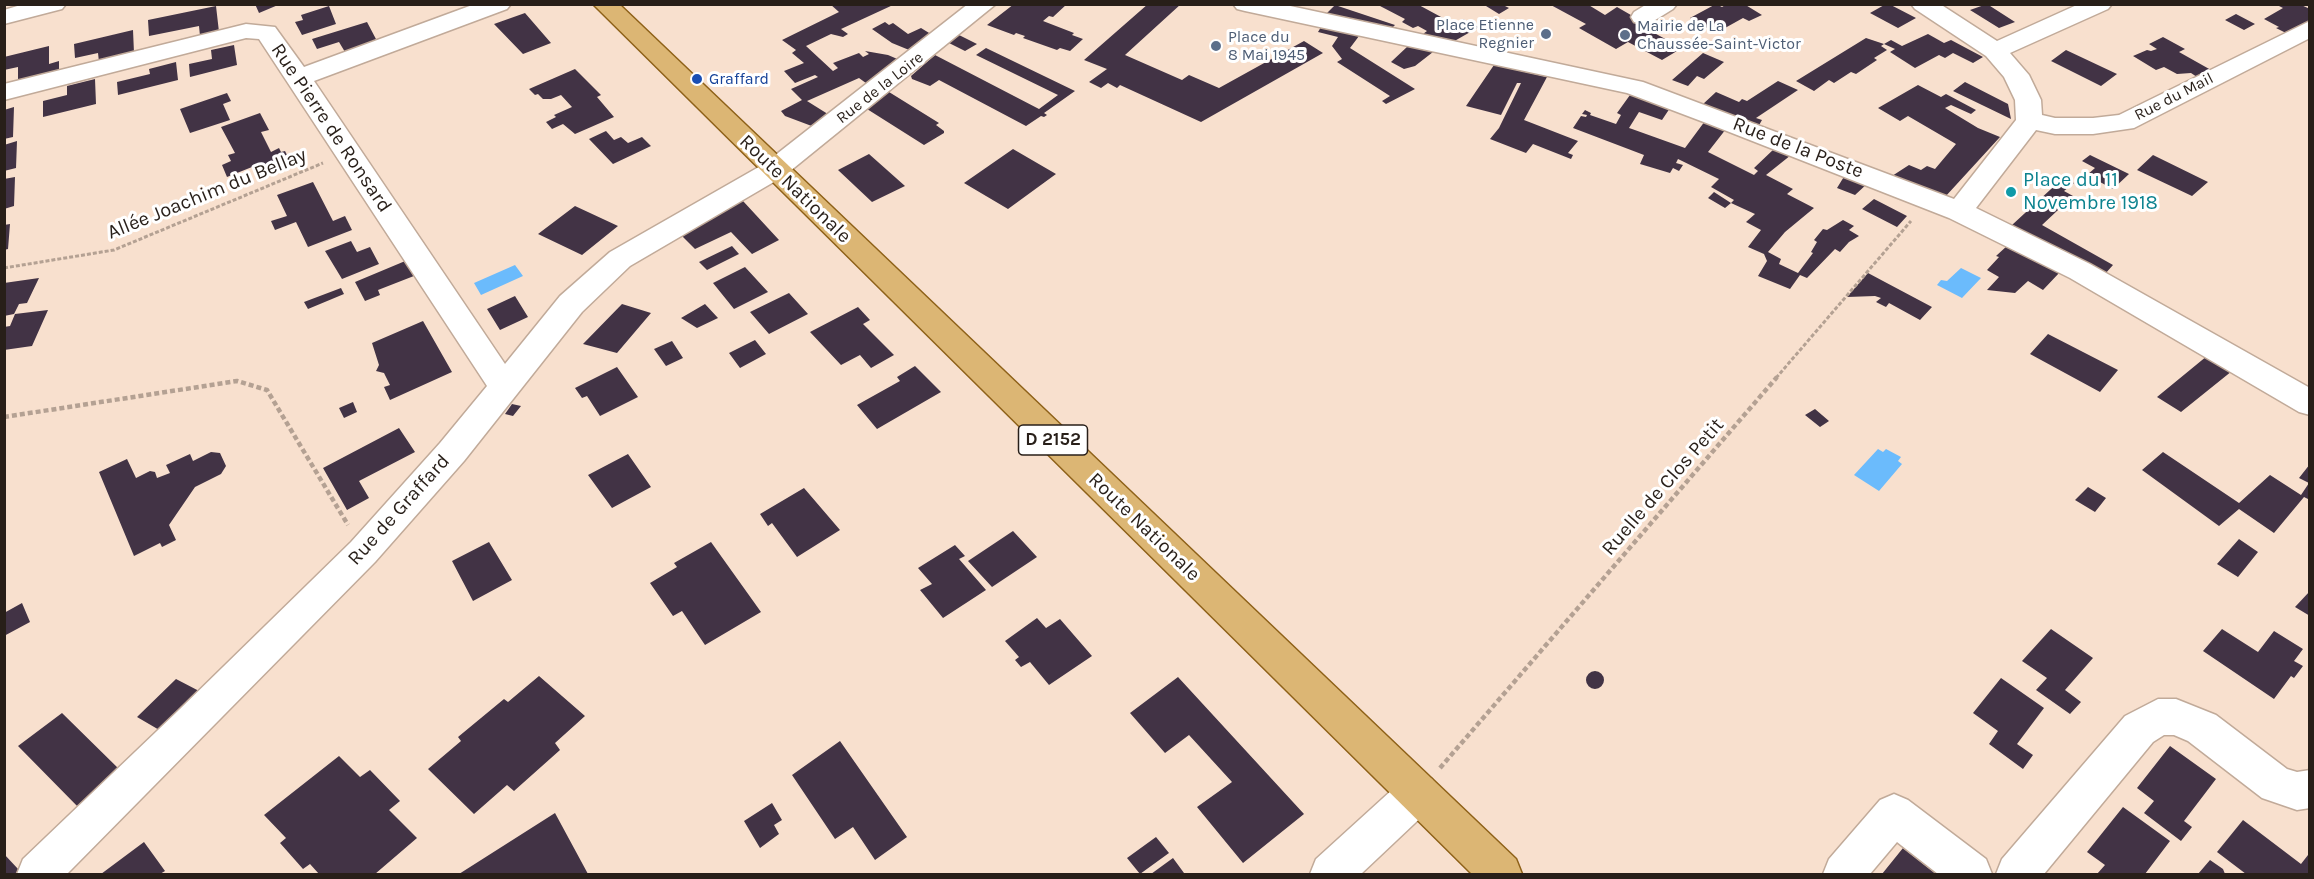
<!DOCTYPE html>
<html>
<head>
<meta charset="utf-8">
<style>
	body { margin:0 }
	#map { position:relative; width:2314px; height:879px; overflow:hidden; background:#f8e0ce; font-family:Karla,sans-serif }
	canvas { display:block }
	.frame { position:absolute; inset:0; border:6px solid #281f19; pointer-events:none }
</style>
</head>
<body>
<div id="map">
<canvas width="2314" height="879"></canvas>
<div class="frame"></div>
</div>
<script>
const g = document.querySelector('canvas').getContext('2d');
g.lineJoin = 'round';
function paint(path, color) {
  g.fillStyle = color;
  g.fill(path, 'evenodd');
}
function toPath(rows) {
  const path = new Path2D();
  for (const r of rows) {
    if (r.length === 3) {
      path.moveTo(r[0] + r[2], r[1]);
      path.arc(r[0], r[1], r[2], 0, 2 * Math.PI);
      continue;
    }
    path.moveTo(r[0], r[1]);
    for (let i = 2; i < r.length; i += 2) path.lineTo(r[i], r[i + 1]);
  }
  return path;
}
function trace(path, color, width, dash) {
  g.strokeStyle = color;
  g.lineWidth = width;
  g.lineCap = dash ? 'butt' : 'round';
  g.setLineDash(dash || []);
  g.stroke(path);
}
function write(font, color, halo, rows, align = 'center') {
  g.font = font + ' Karla,sans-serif';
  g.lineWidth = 6;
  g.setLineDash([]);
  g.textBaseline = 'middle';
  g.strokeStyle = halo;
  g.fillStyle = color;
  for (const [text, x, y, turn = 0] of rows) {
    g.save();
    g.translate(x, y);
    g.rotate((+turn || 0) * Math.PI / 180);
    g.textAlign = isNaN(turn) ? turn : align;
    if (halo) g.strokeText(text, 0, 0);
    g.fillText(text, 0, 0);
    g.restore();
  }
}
paint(toPath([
	[515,265,523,276,481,295,474,283],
	[1961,268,1981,278,1962,298,1937,285,1941,280,1947,281],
	[1878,449,1883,452,1886,449,1901,457,1898,461,1902,464,1879,491,1854,475]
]), '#6bbbfc');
paint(toPath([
	[255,4,278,4,278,5,259,13],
	[830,4,893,5,841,29,848,34,843,37,831,34,806,46,833,71,838,68,833,63,859,53,863,57,869,54,865,51,888,55,902,61,870,86,859,78,807,101,831,116,817,128,785,116,781,111,802,100,791,89,818,77,815,75,795,83,784,71,804,63,792,53,796,50,782,40,839,12],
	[1014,4,1067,4,1053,17,1049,16,1043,21,1074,33,1072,35,1083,39,1070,51,1060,48,1057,50,1023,38,1025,36,1016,33,1014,35,987,25],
	[1148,4,1181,4,1125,55,1182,80,1189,75,1219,88,1304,41,1323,53,1201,122,1120,85,1117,88,1108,83,1101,88,1089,82,1107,69,1084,60],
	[1382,4,1417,4,1454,24,1463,19,1479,27,1451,43,1419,37,1427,31,1418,26,1413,28,1402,22,1405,19,1380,6],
	[1489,4,1501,4,1509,8,1499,14,1486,6],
	[1549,4,1587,4,1605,15,1617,7,1650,26,1645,28,1682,48,1662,60,1628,42,1616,49,1579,28,1586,24],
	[1716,4,1722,7,1727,4,1744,4,1762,15,1749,21,1743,18,1716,33,1690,18],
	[1886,4,1889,4,1916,18,1898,28,1870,13],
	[1987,4,2015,22,1999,28,1970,10],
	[2275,4,2299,4,2310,9,2310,21,2286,33,2276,28,2279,27,2264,19,2283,8],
	[1335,5,1395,25,1393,27,1397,28,1394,31,1324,16],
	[216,6,219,32,200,36,199,26,149,36,148,20],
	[329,6,336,24,302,35,295,22,303,20,301,15],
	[525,13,551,43,523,54,494,24],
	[2236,14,2255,24,2244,30,2225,20],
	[367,22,377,41,345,52,339,42,317,49,312,39],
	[885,22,889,25,893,23,908,34,921,28,934,36,914,52,892,43,872,29],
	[1321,27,1359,36,1350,48,1415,89,1386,104,1382,101,1390,96,1337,62,1342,59,1332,46,1338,37,1318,32],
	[133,30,134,53,99,62,98,53,75,58,74,44],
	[1928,34,1944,43,1951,40,1983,57,1973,63,1953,53,1945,58,1939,55,1915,68,1890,52,1895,49,1884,44,1891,40,1902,46],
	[959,35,977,44,965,51,949,43],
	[2163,37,2185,49,2179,52,2211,70,2197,77,2191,73,2177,74,2164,67,2156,70,2133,56,2147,50,2151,51,2157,49,2149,44],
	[1866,38,1884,44,1881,46,1887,50,1874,58,1877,60,1856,74,1851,72,1834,83,1829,80,1814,91,1796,81],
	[234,45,237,65,190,77,189,64,212,59,211,50],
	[49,46,49,64,59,61,59,71,18,82,18,67,4,70,4,57],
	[1408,46,1433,52,1415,66,1404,69,1391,62],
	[986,48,1075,91,1044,113,1047,115,1044,117,1041,116,1026,126,939,80,930,86,912,79,911,76,935,55,1039,109,1058,95,976,55],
	[2066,50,2117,74,2101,86,2051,61],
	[1703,53,1724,62,1704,79,1697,76,1688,86,1672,80],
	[176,62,178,80,118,95,117,82,150,74,149,69],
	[1494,65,1547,77,1524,120,1578,141,1568,153,1573,155,1571,159,1533,144,1526,153,1490,139,1499,128,1521,83,1517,83,1501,115,1466,106],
	[575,69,601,95,597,97,614,117,575,134,563,124,552,129,546,122,556,117,554,115,572,107,561,95,551,99,543,99,538,94,535,95,529,89],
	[95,79,96,104,43,117,43,101,67,95,67,86],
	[1778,81,1798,90,1756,118,1762,120,1758,127,1702,105,1716,92,1739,102,1742,99,1747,101],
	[1965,82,2008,104,2011,119,1953,91],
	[1918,85,1941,97,1946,94,1976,110,1971,114,1951,105,1945,108,1978,128,2000,137,1945,197,1892,176,1909,165,1921,170,1927,166,1935,169,1956,144,1908,116,1900,121,1878,108],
	[889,92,939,123,936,125,944,131,944,133,924,145,867,109],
	[227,93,231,101,223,104,230,120,190,133,180,109],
	[1630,95,1670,108,1662,120,1639,112,1629,128,1632,129,1685,148,1705,121,1726,129,1708,152,1754,175,1758,171,1754,168,1775,148,1791,155,1766,175,1793,189,1787,194,1814,208,1785,232,1768,252,1781,259,1779,264,1798,273,1813,253,1811,252,1817,242,1814,240,1823,229,1827,230,1843,220,1854,226,1849,230,1859,236,1849,242,1840,252,1835,249,1807,278,1800,275,1790,289,1758,276,1767,261,1764,254,1748,247,1761,230,1746,222,1755,214,1731,203,1734,200,1711,187,1719,179,1678,159,1676,163,1683,165,1679,171,1673,168,1670,173,1640,164,1644,155,1573,128,1581,116,1586,117,1587,115,1582,114,1585,110,1591,113,1590,115,1616,124,1621,115,1617,113],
	[14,107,13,137,4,139,4,110],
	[260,113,269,130,261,132,271,152,279,148,281,152,285,151,287,155,283,156,288,166,257,178,252,167,227,177,222,165,231,161,228,155,235,153,221,127],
	[606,131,614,140,621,137,628,143,642,137,651,146,613,164,589,139],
	[17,141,16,168,4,171,4,145],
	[1013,149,1056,174,1008,209,964,183],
	[869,154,905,186,872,202,838,170],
	[2090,155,2129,174,2113,189,2087,175,2095,168,2082,161],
	[2153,155,2208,182,2192,196,2137,170],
	[1845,175,1868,183,1855,195,1837,188],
	[15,177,14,206,4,209,4,179],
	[2063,178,2074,183,2064,191,2073,196,2042,225,2113,265,2105,274,2012,225],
	[313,182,333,221,345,216,352,230,308,247,296,222,275,230,271,221,287,216,277,195],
	[1714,192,1731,203,1725,208,1708,198],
	[1874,199,1907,216,1897,227,1862,209],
	[743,201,779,240,752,254,731,232,695,249,679,233],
	[575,206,618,226,582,255,538,234],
	[10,224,8,249,4,250,4,225],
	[351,241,357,252,370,247,379,264,342,279,325,251],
	[2008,245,2060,272,2043,290,2028,281,2015,293,1987,290,1999,277,1987,270,1999,257,1996,256],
	[732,246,739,254,707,270,699,262],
	[410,259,419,274,378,290,380,295,365,301,355,282],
	[745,267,768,292,734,309,713,283],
	[1868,273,1883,281,1932,307,1920,320,1889,303,1886,307,1876,302,1881,298,1875,296,1847,297],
	[39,278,27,303,19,304,14,314,4,316,4,283],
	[341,288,344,294,308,309,304,302],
	[789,293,808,314,769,334,750,312],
	[515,296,528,317,500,330,487,309],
	[622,304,651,313,617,353,583,344],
	[705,304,718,318,697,328,681,318],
	[858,307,870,320,863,324,894,355,871,368,860,355,841,365,810,332],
	[48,310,32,346,4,350,4,327,10,326,15,314],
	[423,321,452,372,390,400,384,387,390,385,384,373,376,371,379,365,372,343],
	[2048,334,2118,370,2100,392,2030,354],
	[755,340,766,354,740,368,729,353],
	[672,341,683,358,666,366,654,349],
	[2207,356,2232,371,2181,412,2157,397],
	[915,366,941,392,877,429,857,405,900,381,897,377],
	[617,367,638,397,600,416,587,396,582,398,575,388],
	[353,402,357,412,344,418,339,408],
	[512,404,521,406,513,416,505,414],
	[1815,409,1829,421,1820,427,1805,415],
	[399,428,415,452,359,481,369,498,347,510,323,468],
	[211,452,220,453,226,466,221,474,195,487,169,525,176,540,162,547,160,543,134,556,99,472,127,459,136,478,150,471,155,472,157,478,170,473,166,465,190,454,193,461],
	[2163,452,2239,503,2270,475,2301,495,2309,483,2299,478,2310,464,2310,500,2304,497,2274,533,2239,509,2219,526,2142,470],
	[628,454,651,487,612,508,588,475],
	[2088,487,2106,498,2095,512,2075,500],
	[804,488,840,530,797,557,772,523,768,526,760,514],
	[1013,531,1037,557,992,587,968,561],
	[2239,539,2258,552,2238,577,2217,564],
	[489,542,512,580,473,601,452,561],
	[711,542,761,612,705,645,682,611,673,616,650,583,677,567,674,563],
	[955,545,965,556,959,559,986,590,943,618,920,590,932,584,918,568],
	[2310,591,2310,616,2295,607],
	[22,603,30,622,4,636,4,613],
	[1037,618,1046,628,1060,619,1092,656,1049,685,1030,662,1021,667,1015,660,1019,657,1005,641],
	[2051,629,2093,658,2065,690,2081,702,2070,714,2036,690,2047,678,2022,661],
	[2222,629,2258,652,2274,631,2303,649,2294,661,2303,666,2294,678,2291,676,2274,699,2203,651],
	[1595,680,9],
	[539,676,585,716,555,743,560,750,514,791,507,785,474,814,428,769,461,741,458,737,504,699,508,702],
	[1178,677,1304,814,1243,863,1197,807,1232,782,1189,735,1165,753,1130,713],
	[2001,678,2044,708,2017,744,2033,755,2023,769,1989,744,1998,731,1973,713],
	[176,679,201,692,161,731,137,717],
	[62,713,121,771,81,810,18,746],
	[840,741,907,837,875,860,853,827,835,839,792,775],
	[2170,746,2216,779,2184,821,2192,827,2181,841,2144,813,2154,801,2137,788],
	[339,756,360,777,370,770,400,801,389,810,417,838,375,874,319,874,310,864,303,869,280,843,286,838,264,815],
	[772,803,782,820,774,825,779,834,760,848,744,821],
	[2123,807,2170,841,2145,874,2097,874,2105,865,2087,852],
	[555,813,588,874,459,874],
	[2243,820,2301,864,2308,855,2310,857,2310,874,2246,874,2217,852],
	[1156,837,1169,853,1140,874,1127,858],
	[144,842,165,871,160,874,101,874],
	[1903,848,1936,874,1882,874],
	[4,854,19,870,15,874,4,874],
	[1173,858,1184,873,1182,874,1151,874],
	[2210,860,2223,869,2225,874,2198,874]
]), '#423345');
const street = toPath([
	[24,4,66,4,62,9,4,24,4,10,24,4],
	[475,4,511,4,507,9,314,81,505,364,560,296,610,252,764,164,968,4,996,4,784,176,630,266,582,312,464,461,375,562,67,874,17,874,23,859,180,709,351,542,440,443,487,386,259,39,246,38,4,100,4,84,246,24,275,27,304,67,475,4],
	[1233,4,1281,4,1643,82,1954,199,2016,120,2015,100,2004,77,1986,56,1915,9,1911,4,1940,4,1997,41,2079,4,2112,4,2108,9,2010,53,2029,75,2041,100,2042,115,2055,118,2093,118,2119,115,2310,21,2310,38,2134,128,2093,134,2055,134,2036,130,1976,208,2090,264,2310,388,2310,415,2299,412,2070,278,1949,218,1709,124,1627,93,1245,11,1237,9,1233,4],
	[1647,4,1677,4,1673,9,1652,22,1643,24,1634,22,1631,17,1634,12,1647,4],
	[2158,699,2176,699,2216,715,2287,769,2297,772,2310,770,2310,808,2297,810,2262,798,2188,741,2174,735,2164,735,2153,742,2044,874,1996,874,2002,859,2125,716,2158,699],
	[1418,774,1432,779,1438,793,1432,807,1361,874,1310,874,1316,859,1404,779,1418,774],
	[1894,794,1908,800,1986,859,1992,874,1938,874,1897,842,1870,874,1823,874,1829,859,1880,800,1894,794]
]);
const primary = toPath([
	[593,4,619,4,1516,859,1522,874,1472,874,593,4]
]);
trace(street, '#c1aa99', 3);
trace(primary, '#8e6118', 3);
trace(toPath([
	[4,268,114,250,323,163],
	[1776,378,1911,221]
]), '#b4a193', 3, [4, 2]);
trace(toPath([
	[4,417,237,381,267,390,348,525],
	[1440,768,1777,377]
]), '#b4a193', 4.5, [5, 3]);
paint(street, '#fff');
paint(primary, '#dcb674');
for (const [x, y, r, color] of [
	[1546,34,6,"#5c6f8a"],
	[1625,35,6,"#5c6f8a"],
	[1216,46,6,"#5c6f8a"],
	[697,79,6,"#1a4fb4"],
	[2011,192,6,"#0f9aa8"]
]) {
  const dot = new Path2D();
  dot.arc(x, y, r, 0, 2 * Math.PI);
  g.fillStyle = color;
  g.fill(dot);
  trace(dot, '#fff', 2);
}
write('16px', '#4e5e75', '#fff', [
	["Place Etienne",1534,25,"right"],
	["Regnier",1534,43,"right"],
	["Mairie de La",1637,26],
	["Chaussée-Saint-Victor",1637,44],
	["Place du",1228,37],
	["8 Mai 1945",1228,55]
], 'left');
write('16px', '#164399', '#fff', [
	["Graffard",709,79]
], 'left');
write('16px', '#281f19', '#fff', [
	["Rue de la Loire",880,88,-38],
	["Rue du Mail",2174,97,-27]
]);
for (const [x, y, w] of [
	[1053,440,69]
]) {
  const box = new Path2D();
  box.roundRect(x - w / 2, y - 15, w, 30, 4.5);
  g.fillStyle = '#fff';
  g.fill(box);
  trace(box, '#281f19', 1.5);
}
write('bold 18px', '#281f19', null, [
	["D 2152",1053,440]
]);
write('20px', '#281f19', '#fff', [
	["Rue Pierre de Ronsard",331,128,56],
	["Rue de la Poste",1798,148,21],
	["Route Nationale",795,189,44],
	["Allée Joachim du Bellay",207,194,-22],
	["Ruelle de Clos Petit",1663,487,-49],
	["Rue de Graffard",399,510,-48],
	["Route Nationale",1144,527,44]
]);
write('20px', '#0d838f', '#fff', [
	["Place du 11",2023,180],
	["Novembre 1918",2023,203]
], 'left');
</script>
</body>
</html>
